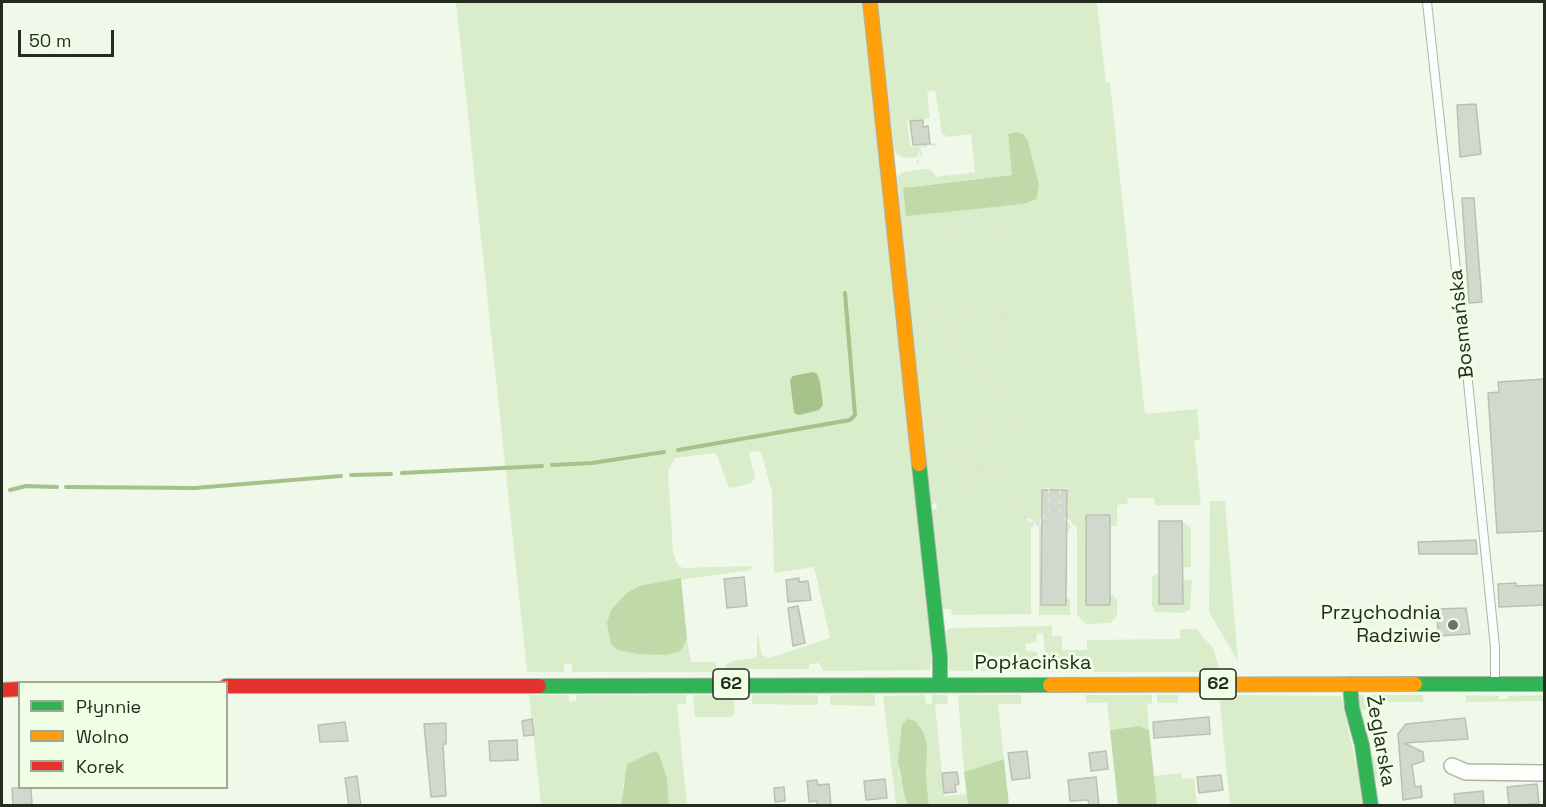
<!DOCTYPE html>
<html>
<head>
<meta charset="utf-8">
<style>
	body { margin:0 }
	#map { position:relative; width:1546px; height:807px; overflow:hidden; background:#f0f8ea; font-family:"Space Grotesk",sans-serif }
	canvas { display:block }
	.frame { position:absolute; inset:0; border:3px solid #252b1f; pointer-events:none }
	.legend { position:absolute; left:18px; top:681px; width:210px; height:108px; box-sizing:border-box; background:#effee4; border:2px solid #9eaa95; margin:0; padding:8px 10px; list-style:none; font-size:18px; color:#252b1f }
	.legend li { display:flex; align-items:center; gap:12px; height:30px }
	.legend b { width:30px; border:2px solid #9eaa95 }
	.scale { position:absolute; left:18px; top:30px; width:96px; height:27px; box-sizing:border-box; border:3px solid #252b1f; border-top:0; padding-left:8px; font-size:18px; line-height:21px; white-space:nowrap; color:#252b1f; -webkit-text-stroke:4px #effee4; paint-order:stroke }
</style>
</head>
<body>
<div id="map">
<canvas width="1546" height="807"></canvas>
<div class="frame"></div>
<ul class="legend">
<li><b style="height:8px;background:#30b455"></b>Płynnie</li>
<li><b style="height:8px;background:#ff9f0a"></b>Wolno</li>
<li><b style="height:8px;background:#e5322d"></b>Korek</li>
</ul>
<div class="scale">50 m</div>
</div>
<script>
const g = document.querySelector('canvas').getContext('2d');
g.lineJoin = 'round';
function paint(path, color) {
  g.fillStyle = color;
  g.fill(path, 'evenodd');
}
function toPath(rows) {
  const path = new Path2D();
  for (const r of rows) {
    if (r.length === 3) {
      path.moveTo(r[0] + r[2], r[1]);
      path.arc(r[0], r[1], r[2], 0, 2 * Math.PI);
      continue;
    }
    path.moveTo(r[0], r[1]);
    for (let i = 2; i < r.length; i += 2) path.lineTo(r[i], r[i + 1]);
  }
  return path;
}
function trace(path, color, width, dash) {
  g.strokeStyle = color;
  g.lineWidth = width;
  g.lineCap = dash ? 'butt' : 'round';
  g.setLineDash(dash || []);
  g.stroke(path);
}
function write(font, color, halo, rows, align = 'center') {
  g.font = font + ' "Space Grotesk",sans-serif';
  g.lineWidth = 6;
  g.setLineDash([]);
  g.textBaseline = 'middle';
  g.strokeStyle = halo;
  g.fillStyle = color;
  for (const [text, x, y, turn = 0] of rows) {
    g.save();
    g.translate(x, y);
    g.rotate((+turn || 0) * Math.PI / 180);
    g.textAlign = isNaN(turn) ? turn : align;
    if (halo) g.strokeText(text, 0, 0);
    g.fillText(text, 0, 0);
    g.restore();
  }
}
paint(toPath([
	[456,2,864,2,934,653,930,670,823,671,819,663,809,664,809,669,726,669,726,664,734,661,755,658,757,654,757,631,762,655,769,658,830,638,814,567,774,573,772,492,761,452,756,451,749,453,755,479,751,483,740,486,729,488,716,453,675,458,668,471,673,552,678,565,683,568,751,566,751,570,672,581,681,651,687,639,691,662,716,662,716,672,572,672,572,664,564,664,564,672,527,672],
	[876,2,1097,2,1106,83,1110,83,1145,414,1197,409,1200,440,1194,441,1201,505,1155,505,1154,498,1128,498,1127,504,1117,505,1117,526,1111,526,1111,514,1085,514,1086,605,1110,605,1110,595,1114,595,1114,599,1117,599,1117,615,1111,623,1086,624,1077,615,1077,526,1073,525,1063,511,1068,511,1068,488,1059,489,1059,510,1070,531,1042,525,1041,604,1066,605,1066,599,1070,599,1070,615,1039,615,1039,527,1050,510,1049,488,1041,489,1041,510,1046,511,1037,525,1030,518,1026,519,1034,527,1031,528,1031,614,952,615,951,609,941,609,930,512,937,507,936,502,929,506,897,176,903,172,925,169,931,170,936,177,975,172,971,134,948,137,942,133,935,90,927,92,930,118,907,121,910,147,922,146,917,157,904,158,895,153],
	[1016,132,1028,141,1039,184,1037,199,1024,204,1004,206,907,187,1013,175,1008,134],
	[1210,501,1225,501,1238,661,1209,612],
	[1182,521,1191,528,1191,567,1183,567],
	[1159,573,1160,604,1183,604,1183,580,1192,580,1190,610,1183,613,1155,612,1152,606,1152,577],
	[1052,626,1052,636,1062,636,1062,650,1087,650,1087,640,1180,639,1180,629,1196,629,1213,648,1219,668,1217,672,1051,672,1046,660,1043,633,1037,633,1036,642,1025,644,1026,650,1037,652,1038,671,949,671,946,631,950,628],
	[875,694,875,706,830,705,830,695],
	[529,695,569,695,569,702,576,701,576,695,686,695,686,704,677,705,687,805,669,805,667,778,663,767,624,779,621,805,541,805],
	[693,695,733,695,735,713,731,717,695,717],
	[752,695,818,695,818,705,752,704],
	[924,695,926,704,932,704,932,695,946,695,948,697,947,704,935,704,944,796,967,794,968,805,929,805,926,779,927,760,900,746,899,773,908,805,896,805,883,696],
	[958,695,1021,695,1021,704,998,704,1004,759,964,772],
	[1086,695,1152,695,1152,703,1147,704,1149,730,1139,726,1110,730,1107,703,1086,703],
	[1157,695,1178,695,1178,703,1157,703],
	[1219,695,1341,696,1365,805,1230,805],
	[1358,695,1423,695,1423,702,1386,702,1379,711,1382,745,1374,747,1369,732,1374,721,1372,716,1368,709,1359,710],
	[1466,695,1499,696,1499,699,1508,699,1508,696,1544,695,1544,701,1466,702],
	[1383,756,1385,776,1374,778,1371,757],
	[1181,773,1182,779,1194,778,1197,805,1157,805,1154,776]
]), '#daedcb');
paint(toPath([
	[1016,132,1023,134,1028,141,1039,184,1037,199,1024,204,906,216,903,188,1012,175,1008,134],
	[681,578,687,639,681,651,666,655,638,654,618,650,611,644,607,623,611,610,627,593,639,586],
	[907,719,915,721,923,731,927,745,926,779,929,805,908,805,904,794,898,761,902,725],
	[1139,726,1149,730,1157,805,1118,805,1110,730],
	[655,751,659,754,667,778,669,805,621,805,627,764],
	[1004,759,1009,805,968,805,964,772]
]), '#c0d9a9');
paint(toPath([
	[813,372,817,374,820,382,823,405,819,410,799,415,794,413,790,380,793,376]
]), '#a4c289');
trace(toPath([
	[678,450,850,420,855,415,845,293],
	[552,465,592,463,664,452],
	[402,473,542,466],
	[351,475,391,474],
	[66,487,195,488,341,476],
	[10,490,26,486,57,487]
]), '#a4c289', 4);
const building = toPath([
	[1476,104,1481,154,1460,157,1457,105,1476,104],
	[923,120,923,127,928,126,930,144,913,145,910,121,923,120],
	[1462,198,1474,198,1482,302,1469,303,1462,198],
	[1545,379,1545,531,1497,533,1488,393,1499,392,1498,382,1545,379],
	[1042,490,1067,490,1066,605,1041,605,1042,490],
	[1086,515,1110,515,1110,605,1086,605,1086,515],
	[1159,521,1182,521,1183,604,1159,604,1159,521],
	[1476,540,1477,554,1419,554,1418,542,1476,540],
	[744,577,747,606,727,608,724,579,744,577],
	[799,578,799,582,808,581,811,600,788,602,786,580,799,578],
	[1516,583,1516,586,1545,585,1545,605,1499,607,1498,584,1516,583],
	[798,606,805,643,793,646,788,608,798,606],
	[1466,608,1470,634,1438,636,1437,609,1466,608],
	[1209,717,1210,734,1154,738,1153,722,1209,717],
	[1465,718,1468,739,1404,743,1423,752,1424,761,1412,765,1415,787,1421,786,1422,797,1403,800,1398,734,1406,724,1465,718],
	[532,719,534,735,524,736,522,721,532,719],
	[345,722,348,741,320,742,318,725,345,722],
	[446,723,446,744,443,744,446,796,431,797,424,724,446,723],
	[517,740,518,760,490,761,489,741,517,740],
	[1027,751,1030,778,1012,780,1008,753,1027,751],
	[1106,751,1108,769,1091,771,1089,753,1106,751],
	[957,772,959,784,955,785,956,792,944,793,942,773,957,772],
	[1221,775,1223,790,1199,793,1197,777,1221,775],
	[357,776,361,806,349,806,345,778,357,776],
	[1096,777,1099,806,1089,806,1088,800,1070,801,1068,780,1096,777],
	[885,779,887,798,866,800,864,781,885,779],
	[817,780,818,785,829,784,831,806,817,806,817,801,809,802,807,781,817,780],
	[1537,784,1539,803,1509,806,1507,787,1537,784],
	[784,787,785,801,775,802,774,788,784,787],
	[12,788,31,788,32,804,13,805,12,788],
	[1483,791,1484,806,1455,806,1454,794,1483,791]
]);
paint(building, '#d1d8cc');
trace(building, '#bac0b4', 1.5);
const lane = toPath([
	[1427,2,1466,362,1495,647,1495,680]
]);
const street = toPath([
	[1452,766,1466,772,1544,773]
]);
const fast = toPath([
	[919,464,940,657,940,684],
	[1350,684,1352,708,1362,745,1371,806],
	[1415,684,1544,684],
	[539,686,1050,685]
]);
const slow = toPath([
	[870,2,919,464],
	[1050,685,1415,684]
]);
const jam = toPath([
	[226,686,539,686],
	[2,690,20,689]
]);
trace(lane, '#adb4a8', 10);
trace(street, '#adb4a8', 18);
trace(fast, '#adb4a8', 16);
trace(slow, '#adb4a8', 16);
trace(jam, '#adb4a8', 16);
trace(toPath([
	[917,164,924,146,937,144],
	[988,317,18],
	[955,401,954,408,958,436,967,455,980,469],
	[986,476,9],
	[993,470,1007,445,1011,422,1006,399,991,367,994,334],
	[977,476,962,469,948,453,944,442,938,387,939,381,951,337,967,276,970,269,977,258,997,239,998,230,994,221,980,214,965,221,942,244,934,263,931,289,941,323,951,337,969,355,982,381,986,466],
	[993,483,1036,527,1049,510,1049,489],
	[1060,490,1060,510,1073,532],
	[940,503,978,481]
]), '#dfe1dd', 2, [4.5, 4.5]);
trace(lane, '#fdfefc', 8);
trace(street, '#fdfefc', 15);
trace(fast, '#30b455', 14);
trace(slow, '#ff9f0a', 14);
trace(jam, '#e5322d', 14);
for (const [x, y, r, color] of [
	[1453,625,6,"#6c7366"]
]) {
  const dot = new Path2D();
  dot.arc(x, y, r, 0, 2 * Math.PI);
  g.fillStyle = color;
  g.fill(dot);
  trace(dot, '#effee4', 2);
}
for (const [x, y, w] of [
	[731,684,36],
	[1218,684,36]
]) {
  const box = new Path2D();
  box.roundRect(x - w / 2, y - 15, w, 30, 4.5);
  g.fillStyle = '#effee4';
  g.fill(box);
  trace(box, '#252b1f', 1.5);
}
write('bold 18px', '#252b1f', null, [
	["62",731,684],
	["62",1218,684]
]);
write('20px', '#252b1f', '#effee4', [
	["Bosmańska",1462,324,-96],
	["Popłacińska",1033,664],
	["Żeglarska",1380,741,80]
]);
write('20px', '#252b1f', '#effee4', [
	["Przychodnia",1441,614],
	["Radziwie",1441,637]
], 'right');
</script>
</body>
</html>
